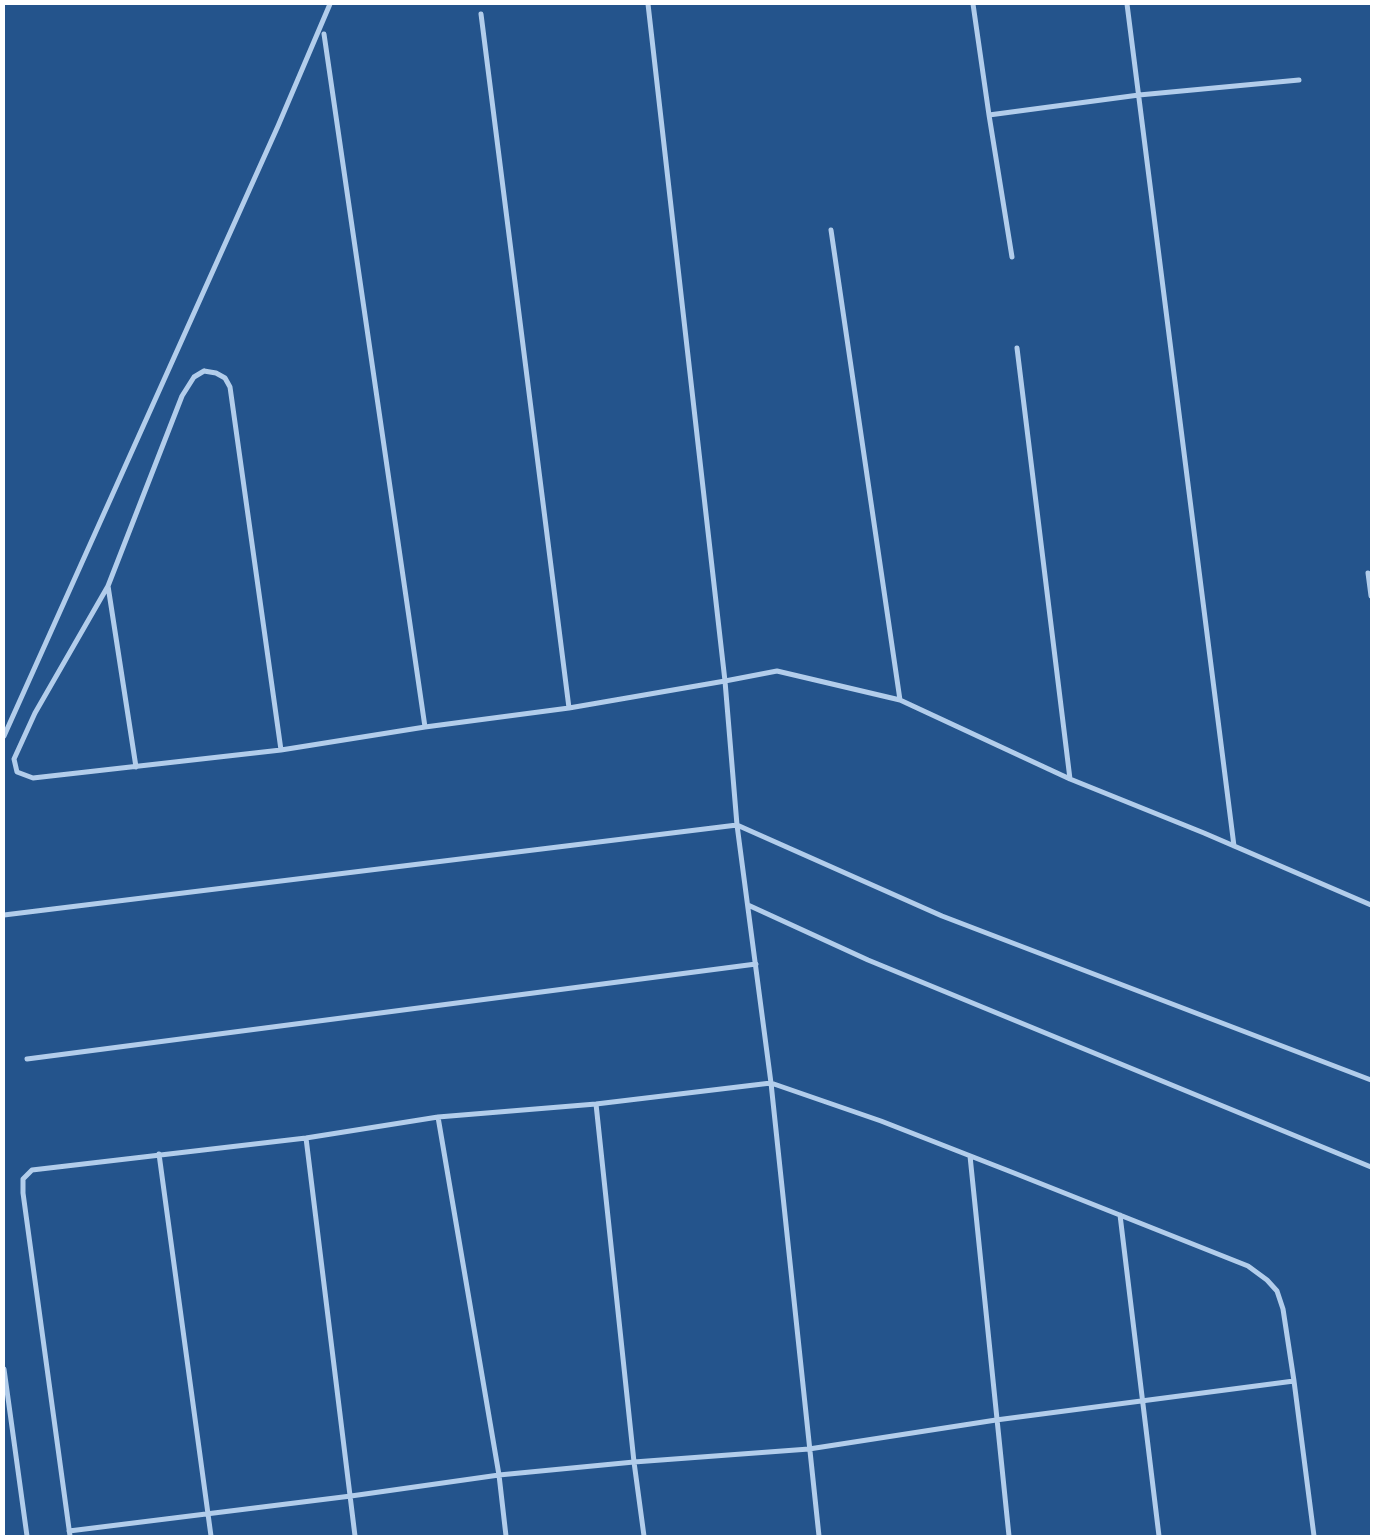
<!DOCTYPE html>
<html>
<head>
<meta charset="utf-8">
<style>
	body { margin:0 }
	#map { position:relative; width:1375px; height:1540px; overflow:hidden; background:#24548c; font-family:Inter,sans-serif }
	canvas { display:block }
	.frame { position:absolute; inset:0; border:5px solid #fff; pointer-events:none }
</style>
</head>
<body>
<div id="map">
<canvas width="1375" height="1540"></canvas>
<div class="frame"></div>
</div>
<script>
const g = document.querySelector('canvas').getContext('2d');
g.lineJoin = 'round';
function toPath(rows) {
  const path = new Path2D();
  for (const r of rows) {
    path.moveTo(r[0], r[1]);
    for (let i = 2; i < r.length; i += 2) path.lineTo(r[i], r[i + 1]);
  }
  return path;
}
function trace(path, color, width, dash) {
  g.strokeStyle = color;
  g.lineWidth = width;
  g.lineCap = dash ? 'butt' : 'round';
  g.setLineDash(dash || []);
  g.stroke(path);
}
trace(toPath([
	[648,4,725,681,737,825,771,1083,819,1536],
	[973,4,989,115,1012,257],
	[1127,4,1234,846],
	[481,14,569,708],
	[324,34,425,727],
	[989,115,1139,95,1299,80],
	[831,230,900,700],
	[1017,348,1070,779],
	[204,371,216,373,225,378,230,387,281,750,33,778,17,772,14,759,35,713,108,586,182,396,194,377,204,371],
	[1368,573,1371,596],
	[108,586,136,767],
	[4,736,278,126,330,4],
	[281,750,425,727,569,708,725,681,777,671,900,700,1070,779,1204,833,1371,905],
	[748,905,868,960,1371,1167],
	[4,915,737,825,942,916,1371,1080],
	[27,1059,756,964],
	[596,1104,634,1462,644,1536],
	[438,1117,499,1475,506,1536],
	[306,1138,355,1536],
	[159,1154,211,1536],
	[970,1156,1009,1536],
	[1120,1215,1159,1536],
	[4,1369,27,1536],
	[69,1531,351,1496,499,1475,634,1462,809,1449,996,1420,1294,1381],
	[70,1536,23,1193,23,1179,32,1170,306,1138,438,1117,596,1104,771,1083,881,1121,1014,1173,1248,1266,1267,1280,1277,1291,1283,1309,1294,1381,1314,1536]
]), '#b2cdeb', 5);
</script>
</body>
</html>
